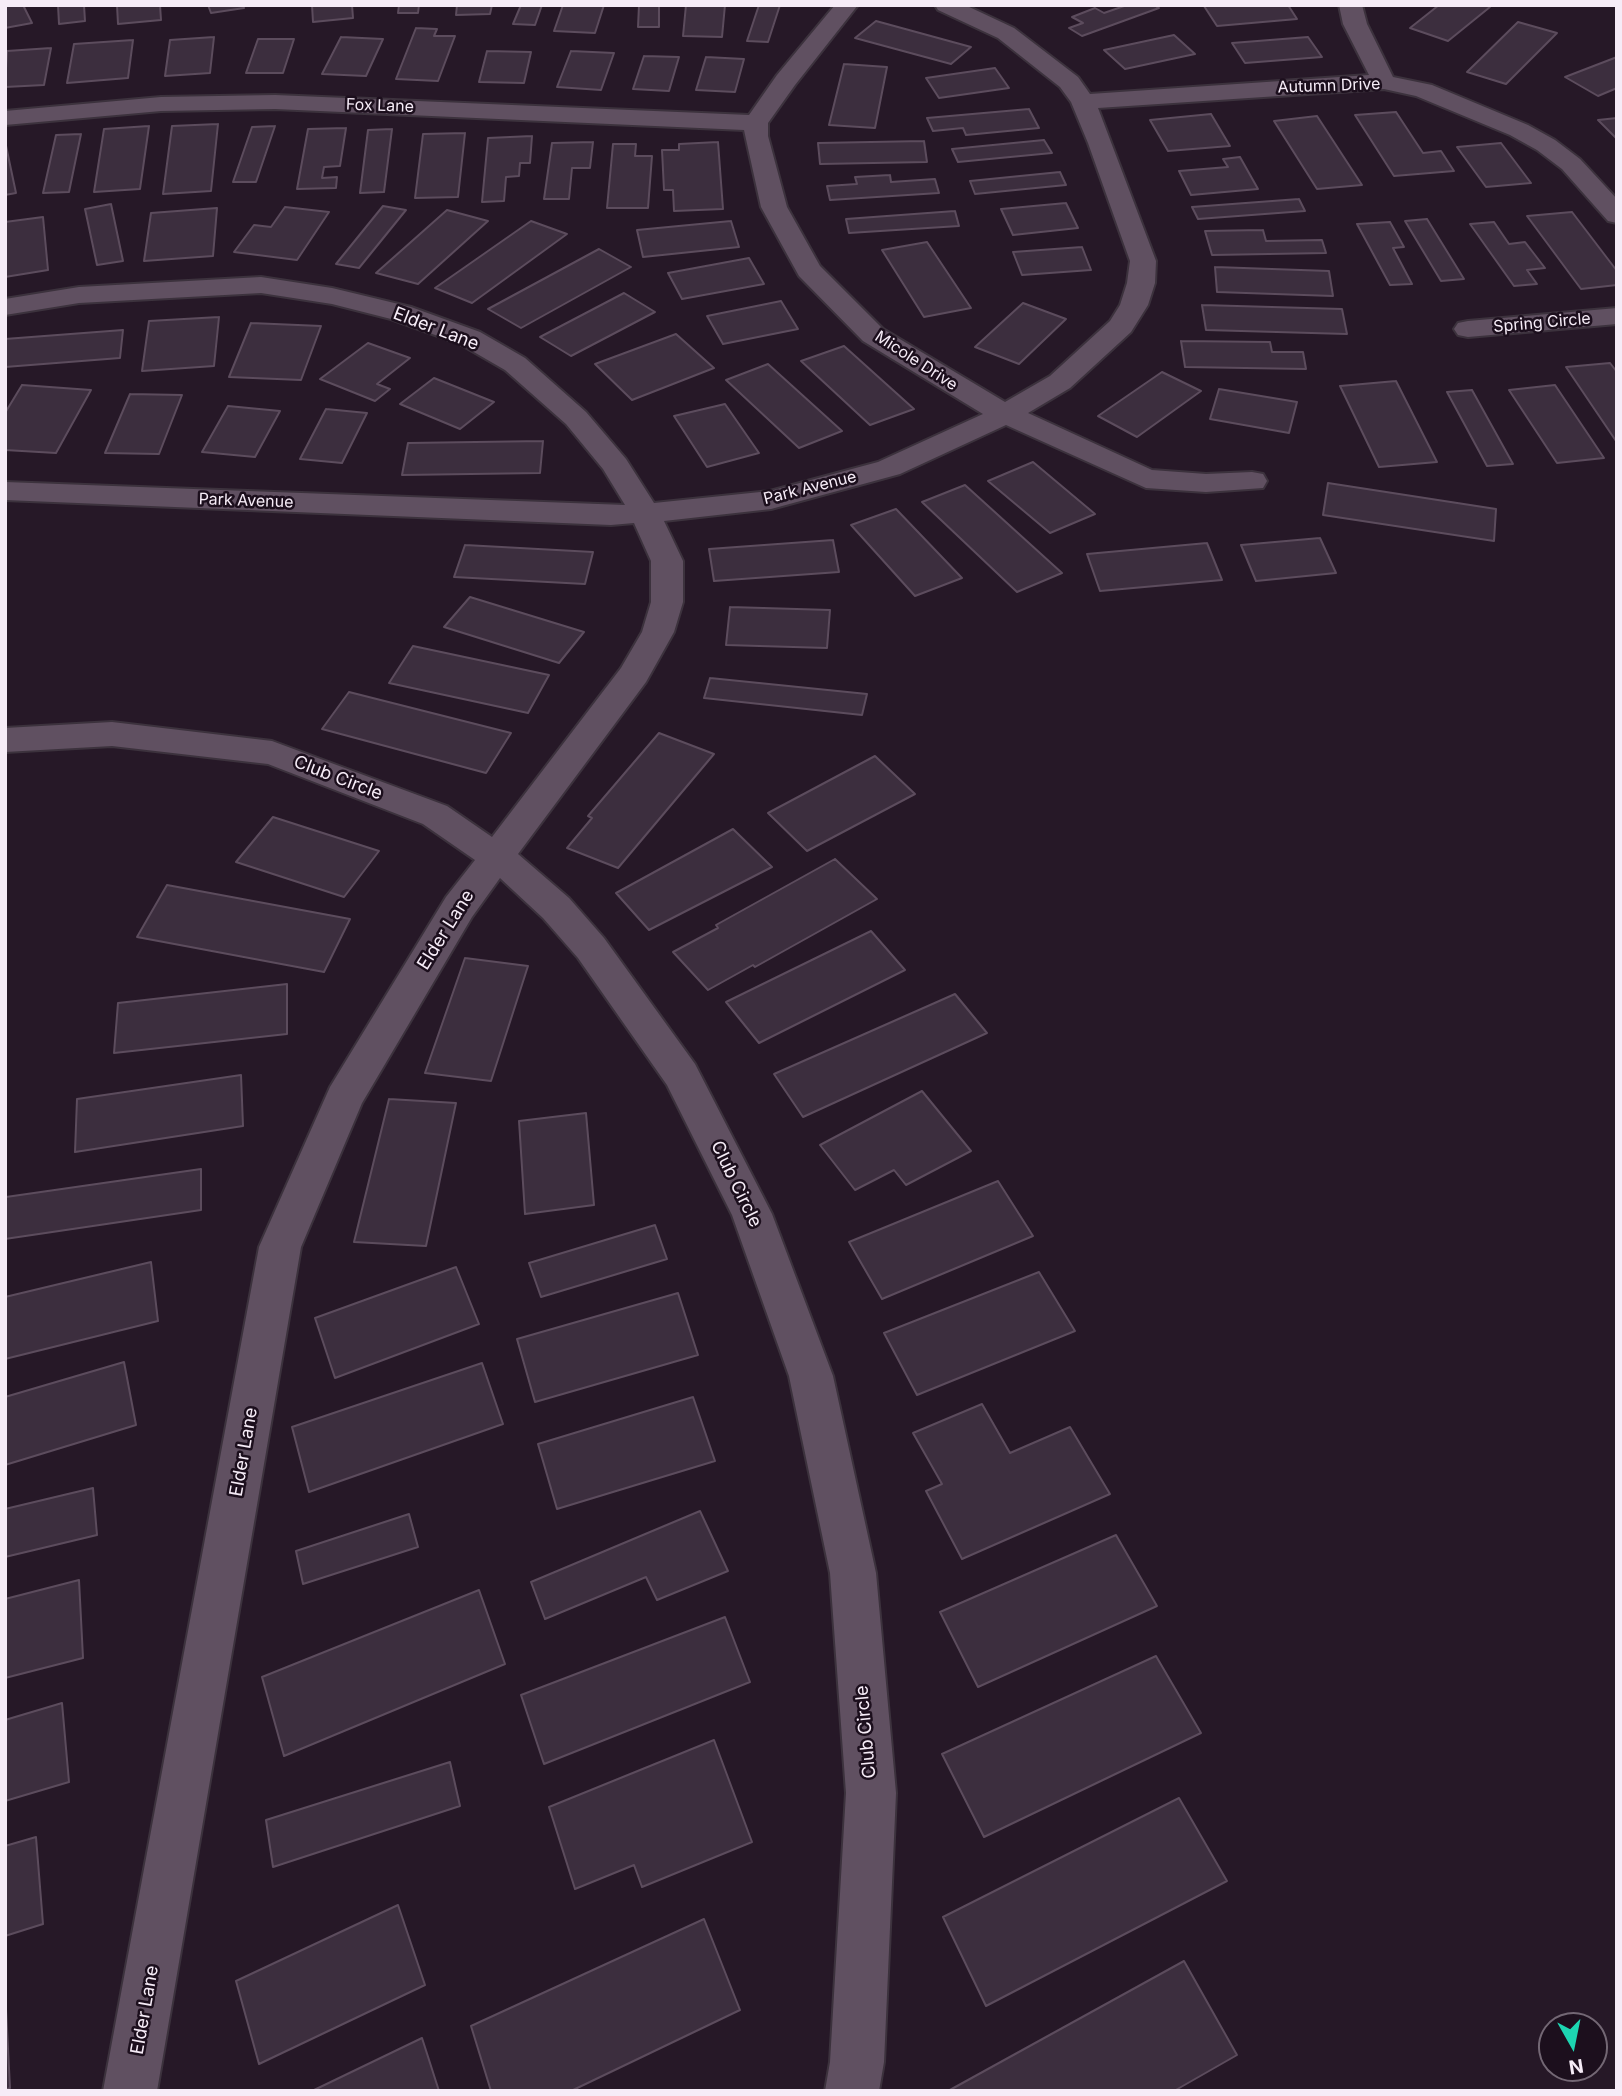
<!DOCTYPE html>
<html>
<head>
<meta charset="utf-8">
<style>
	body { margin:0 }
	#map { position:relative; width:1622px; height:2096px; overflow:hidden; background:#261827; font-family:Inter,sans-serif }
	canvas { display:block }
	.frame { position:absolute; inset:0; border:7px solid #f6ecf7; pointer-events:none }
	.north { position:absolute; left:1538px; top:2012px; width:70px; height:70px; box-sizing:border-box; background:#1c0f1d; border:2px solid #736774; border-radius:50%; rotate:171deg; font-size:19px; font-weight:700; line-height:28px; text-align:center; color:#f6ecf7 }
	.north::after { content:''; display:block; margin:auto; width:24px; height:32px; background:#1dd5b1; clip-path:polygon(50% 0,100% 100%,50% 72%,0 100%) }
</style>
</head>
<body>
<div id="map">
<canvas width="1622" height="2096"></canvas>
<div class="frame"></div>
<div class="north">N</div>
</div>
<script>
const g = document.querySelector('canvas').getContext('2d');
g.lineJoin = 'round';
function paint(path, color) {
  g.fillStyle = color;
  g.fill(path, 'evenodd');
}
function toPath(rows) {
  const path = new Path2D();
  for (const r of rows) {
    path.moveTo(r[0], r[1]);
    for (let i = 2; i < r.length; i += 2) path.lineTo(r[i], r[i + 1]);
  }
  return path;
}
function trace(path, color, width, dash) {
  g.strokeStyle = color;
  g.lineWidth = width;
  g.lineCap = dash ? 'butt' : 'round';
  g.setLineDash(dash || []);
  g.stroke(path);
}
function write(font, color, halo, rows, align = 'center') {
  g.font = font + ' Inter,sans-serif';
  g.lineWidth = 5;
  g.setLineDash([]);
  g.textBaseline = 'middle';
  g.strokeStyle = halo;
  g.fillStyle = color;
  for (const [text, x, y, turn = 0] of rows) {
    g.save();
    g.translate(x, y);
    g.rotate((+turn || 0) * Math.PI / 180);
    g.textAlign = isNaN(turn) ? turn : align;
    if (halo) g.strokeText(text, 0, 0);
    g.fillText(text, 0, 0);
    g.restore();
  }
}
const building = toPath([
	[5,5,23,5,32,23,5,28,5,5],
	[58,5,84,5,85,21,59,24,58,5],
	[117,5,160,5,161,20,118,24,117,5],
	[208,5,243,5,244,8,211,13,208,5],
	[312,5,352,5,353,18,313,22,312,5],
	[399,5,419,5,418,13,398,13,399,5],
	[457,5,492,5,490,14,456,15,457,5],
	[521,5,542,5,535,25,513,24,521,5],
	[563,5,604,5,595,33,554,31,563,5],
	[639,5,659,5,659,27,638,27,639,5],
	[686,5,725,5,722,37,683,36,686,5],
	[759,5,780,5,768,42,747,41,759,5],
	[1127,5,1154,5,1159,8,1082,36,1069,28,1083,23,1072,17,1095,8,1104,13,1127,5],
	[1288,5,1297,19,1217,26,1204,6,1288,5],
	[1439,5,1485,5,1490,7,1448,41,1410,28,1439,5],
	[876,21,971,47,951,64,855,38,876,21],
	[1518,22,1557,33,1506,84,1467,72,1518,22],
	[416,28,437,29,434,36,455,36,438,81,396,79,416,28],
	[1174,35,1195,54,1125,69,1104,50,1174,35],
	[214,37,210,73,165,76,170,40,214,37],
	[341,37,383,39,366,76,322,74,341,37],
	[1308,37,1322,57,1245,63,1232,43,1308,37],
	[258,39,294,39,283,73,246,73,258,39],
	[133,40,128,78,67,83,74,44,133,40],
	[51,48,44,85,5,87,7,51,51,48],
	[487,51,531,52,524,83,479,82,487,51],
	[571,51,614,53,601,90,557,87,571,51],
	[644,56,679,57,669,91,633,89,644,56],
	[706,57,744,59,735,92,696,90,706,57],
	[1617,57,1617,88,1598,96,1565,77,1617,57],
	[844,64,887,67,875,128,829,125,844,64],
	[995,68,1009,88,939,98,926,78,995,68],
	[1029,109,1039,128,966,135,963,128,933,131,927,118,1029,109],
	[1396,112,1423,153,1441,151,1454,171,1394,176,1355,115,1396,112],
	[1211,114,1230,146,1168,151,1150,120,1211,114],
	[1317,116,1362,185,1317,189,1274,121,1317,116],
	[1617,118,1617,139,1598,120,1617,118],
	[218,124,211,191,163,194,172,126,218,124],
	[149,126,140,189,94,192,104,129,149,126],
	[275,126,256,182,233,182,252,127,275,126],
	[346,128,340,166,324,167,322,178,337,177,336,188,297,189,308,129,346,128],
	[392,129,384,192,360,193,368,130,392,129],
	[465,133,458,197,415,198,423,134,465,133],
	[81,134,69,192,43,193,56,135,81,134],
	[532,136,530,163,520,163,519,176,506,177,504,201,482,202,488,138,532,136],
	[1044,140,1052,153,958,162,952,149,1044,140],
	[5,141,16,193,5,195,5,141],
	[924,141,927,162,820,164,818,143,924,141],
	[593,142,590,168,572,168,569,199,544,199,552,143,593,142],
	[718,142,723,209,674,211,673,190,664,190,662,150,679,150,679,144,718,142],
	[1501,143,1531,183,1486,187,1457,147,1501,143],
	[613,144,636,144,635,156,652,156,648,208,607,208,613,144],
	[1240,157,1258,189,1191,195,1179,171,1228,167,1223,159,1240,157],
	[1060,172,1066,185,975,194,970,181,1060,172],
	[890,175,891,182,935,179,939,193,830,200,827,186,857,184,855,177,890,175],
	[1299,199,1305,211,1198,219,1192,207,1299,199],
	[1066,203,1078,228,1013,235,1001,209,1066,203],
	[111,204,123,261,97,265,85,209,111,204],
	[383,206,406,210,359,268,336,264,383,206],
	[285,207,329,212,297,260,234,252,254,225,271,227,285,207],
	[217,208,213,256,144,261,151,213,217,208],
	[447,210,488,221,418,284,376,273,447,210],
	[955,211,959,226,849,233,846,219,955,211],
	[1572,212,1617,271,1617,285,1581,289,1527,216,1572,212],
	[43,217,48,270,5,277,5,222,43,217],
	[1427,219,1464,279,1441,281,1405,221,1427,219],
	[531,221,567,234,472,303,435,288,531,221],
	[731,221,739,247,643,257,637,230,731,221],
	[1390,222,1404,247,1393,248,1412,284,1390,285,1357,224,1390,222],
	[1494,222,1509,244,1525,242,1545,268,1527,270,1537,284,1514,286,1470,224,1494,222],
	[1263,230,1266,241,1322,240,1326,253,1212,255,1205,231,1263,230],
	[927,242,971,308,924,317,882,250,927,242],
	[1082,247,1091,270,1022,275,1013,252,1082,247],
	[599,249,631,267,521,328,488,309,599,249],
	[749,258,764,284,682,299,668,273,749,258],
	[1215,267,1329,271,1333,296,1217,292,1215,267],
	[624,293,655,312,571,356,540,337,624,293],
	[781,301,798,329,723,344,707,316,781,301],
	[1023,303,1066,319,1019,364,975,347,1023,303],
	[1202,305,1342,309,1347,334,1206,330,1202,305],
	[219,317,214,366,142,371,149,321,219,317],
	[251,323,321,326,301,380,229,377,251,323],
	[123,330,120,358,5,367,5,339,123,330],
	[676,334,714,368,632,400,595,364,676,334],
	[1181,341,1270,342,1272,352,1303,352,1306,369,1185,367,1181,341],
	[368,343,410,358,377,384,390,389,375,401,320,379,368,343],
	[844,346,914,409,870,425,801,361,844,346],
	[1610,363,1617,372,1616,441,1566,367,1610,363],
	[768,364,842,431,799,448,726,380,768,364],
	[1162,372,1201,391,1137,437,1098,416,1162,372],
	[434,378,494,402,460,429,400,404,434,378],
	[1396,381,1437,462,1379,467,1340,386,1396,381],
	[22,385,91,390,56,453,5,450,5,413,22,385],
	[1555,385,1604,458,1557,463,1509,390,1555,385],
	[1219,389,1297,402,1289,433,1210,419,1219,389],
	[1472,390,1513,464,1487,466,1447,392,1472,390],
	[130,394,182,395,159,454,105,453,130,394],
	[725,404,759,453,707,467,674,416,725,404],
	[228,406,280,411,255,457,202,452,228,406],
	[326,409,367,413,342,463,300,459,326,409],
	[543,441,540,473,402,475,408,443,543,441],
	[1033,462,1095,514,1050,533,988,481,1033,462],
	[1328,483,1496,509,1494,541,1323,515,1328,483],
	[965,485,1062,573,1017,592,922,502,965,485],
	[896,509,962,578,915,596,851,525,896,509],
	[1320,538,1336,573,1256,581,1241,545,1320,538],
	[833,540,839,572,714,581,709,549,833,540],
	[1207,543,1222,580,1100,591,1087,554,1207,543],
	[465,545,593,552,585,584,454,577,465,545],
	[470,597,584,632,559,663,444,627,470,597],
	[730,607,830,610,827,648,726,645,730,607],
	[413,646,549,675,528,713,389,683,413,646],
	[710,678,867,694,862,715,704,698,710,678],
	[349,692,511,733,486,773,322,729,349,692],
	[659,733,714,754,618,868,567,848,592,818,588,816,659,733],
	[875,756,915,794,807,851,768,813,875,756],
	[273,817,379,851,344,897,236,862,273,817],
	[733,829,772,867,649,930,616,893,733,829],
	[835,859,877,899,755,967,753,965,708,990,673,952,718,928,716,925,835,859],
	[167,885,350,919,324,972,137,937,167,885],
	[871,931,905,970,759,1043,726,1002,871,931],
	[465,958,528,966,491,1081,425,1073,465,958],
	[287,984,287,1034,114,1053,118,1003,287,984],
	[955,994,987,1033,803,1117,774,1074,955,994],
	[241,1075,243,1126,75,1152,77,1099,241,1075],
	[922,1091,971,1151,906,1185,894,1170,855,1190,820,1145,922,1091],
	[389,1099,456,1103,426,1246,354,1242,389,1099],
	[586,1113,594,1205,525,1214,519,1121,586,1113],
	[201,1169,201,1210,5,1239,6,1197,201,1169],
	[998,1181,1033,1236,882,1299,849,1242,998,1181],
	[655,1225,667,1259,541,1297,529,1263,655,1225],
	[151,1262,158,1321,5,1359,5,1297,151,1262],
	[456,1267,479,1324,335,1378,315,1318,456,1267],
	[1039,1272,1075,1331,917,1395,884,1333,1039,1272],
	[678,1293,698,1355,535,1402,517,1339,678,1293],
	[124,1362,136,1425,5,1465,5,1397,124,1362],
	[482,1363,503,1424,309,1492,292,1427,482,1363],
	[693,1397,715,1461,557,1509,538,1444,693,1397],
	[982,1404,1010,1453,1070,1427,1110,1494,962,1559,926,1491,942,1484,913,1433,982,1404],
	[93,1488,97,1535,5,1557,5,1509,93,1488],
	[700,1511,728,1571,657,1600,646,1577,545,1619,531,1582,700,1511],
	[409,1514,418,1547,303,1584,296,1551,409,1514],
	[1116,1535,1157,1606,978,1687,940,1612,1116,1535],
	[79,1580,83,1658,5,1678,5,1599,79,1580],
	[479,1590,505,1664,284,1756,262,1677,479,1590],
	[725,1617,750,1682,544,1764,521,1695,725,1617],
	[1156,1656,1201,1733,984,1837,942,1754,1156,1656],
	[62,1703,69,1782,5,1801,5,1720,62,1703],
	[714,1740,752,1842,642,1887,634,1865,575,1889,549,1807,714,1740],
	[450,1762,460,1806,273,1867,266,1820,450,1762],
	[1179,1798,1227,1881,986,2006,943,1917,1179,1798],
	[36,1837,43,1924,5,1936,5,1846,36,1837],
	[398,1905,425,1985,259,2064,236,1981,398,1905],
	[704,1919,740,2010,571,2091,491,2091,471,2026,704,1919],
	[1184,1961,1237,2055,1174,2091,948,2091,1184,1961],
	[5,1989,10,2088,5,2090,5,1989],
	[422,2038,439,2091,312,2091,422,2038]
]);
paint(building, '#3c2e3e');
trace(building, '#5c4c5d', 2);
const minor = toPath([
	[835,5,858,5,795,85,768,123,768,136,787,207,820,266,883,329,1005,402,1050,376,1110,321,1120,305,1127,283,1130,261,1088,143,1071,102,1060,87,998,38,938,10,935,5,965,5,1014,28,1078,77,1090,94,1369,75,1343,24,1339,5,1362,5,1367,24,1393,77,1432,85,1528,125,1555,140,1580,159,1617,199,1617,223,1608,221,1562,169,1537,150,1510,135,1416,96,1384,89,1098,108,1156,261,1155,283,1148,305,1131,332,1070,388,1028,413,1152,470,1206,474,1252,472,1263,474,1267,481,1263,488,1206,492,1146,488,1006,425,900,474,771,509,664,521,683,561,683,602,674,632,646,682,518,854,569,898,604,938,695,1064,772,1214,833,1376,876,1573,896,1793,884,2062,879,2091,825,2091,830,2062,846,1793,830,1573,789,1376,732,1215,667,1085,578,958,543,918,500,878,472,917,362,1103,301,1247,157,2091,103,2091,259,1247,330,1087,446,897,475,860,423,824,268,764,112,746,5,752,5,728,112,722,272,741,447,806,492,837,621,668,642,632,651,602,651,561,634,523,611,525,5,500,5,482,625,505,603,469,566,424,505,370,460,344,391,319,332,304,261,293,79,303,5,315,5,299,79,287,261,277,332,288,411,307,480,332,525,358,586,412,626,459,654,503,770,491,878,462,983,414,863,341,799,276,761,207,744,130,275,109,161,111,5,125,5,111,161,97,275,95,749,115,777,75,835,5],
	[1617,308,1617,324,1468,337,1458,335,1454,329,1458,323,1468,321,1617,308]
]);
trace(minor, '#3c323d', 4);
paint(minor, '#605061');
write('16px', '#f6ecf7', '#1c0f1d', [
	["Autumn Drive",1329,86,-2],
	["Fox Lane",380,106,2],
	["Spring Circle",1542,323,-5],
	["Micole Drive",916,361,33],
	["Park Avenue",810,488,-14],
	["Park Avenue",246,501,2]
]);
write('18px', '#f6ecf7', '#1c0f1d', [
	["Elder Lane",436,329,21],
	["Club Circle",338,778,21],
	["Elder Lane",446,930,-58],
	["Club Circle",736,1184,64],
	["Elder Lane",244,1452,-80],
	["Club Circle",866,1732,-95],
	["Elder Lane",145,2010,-80]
]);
</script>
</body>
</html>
